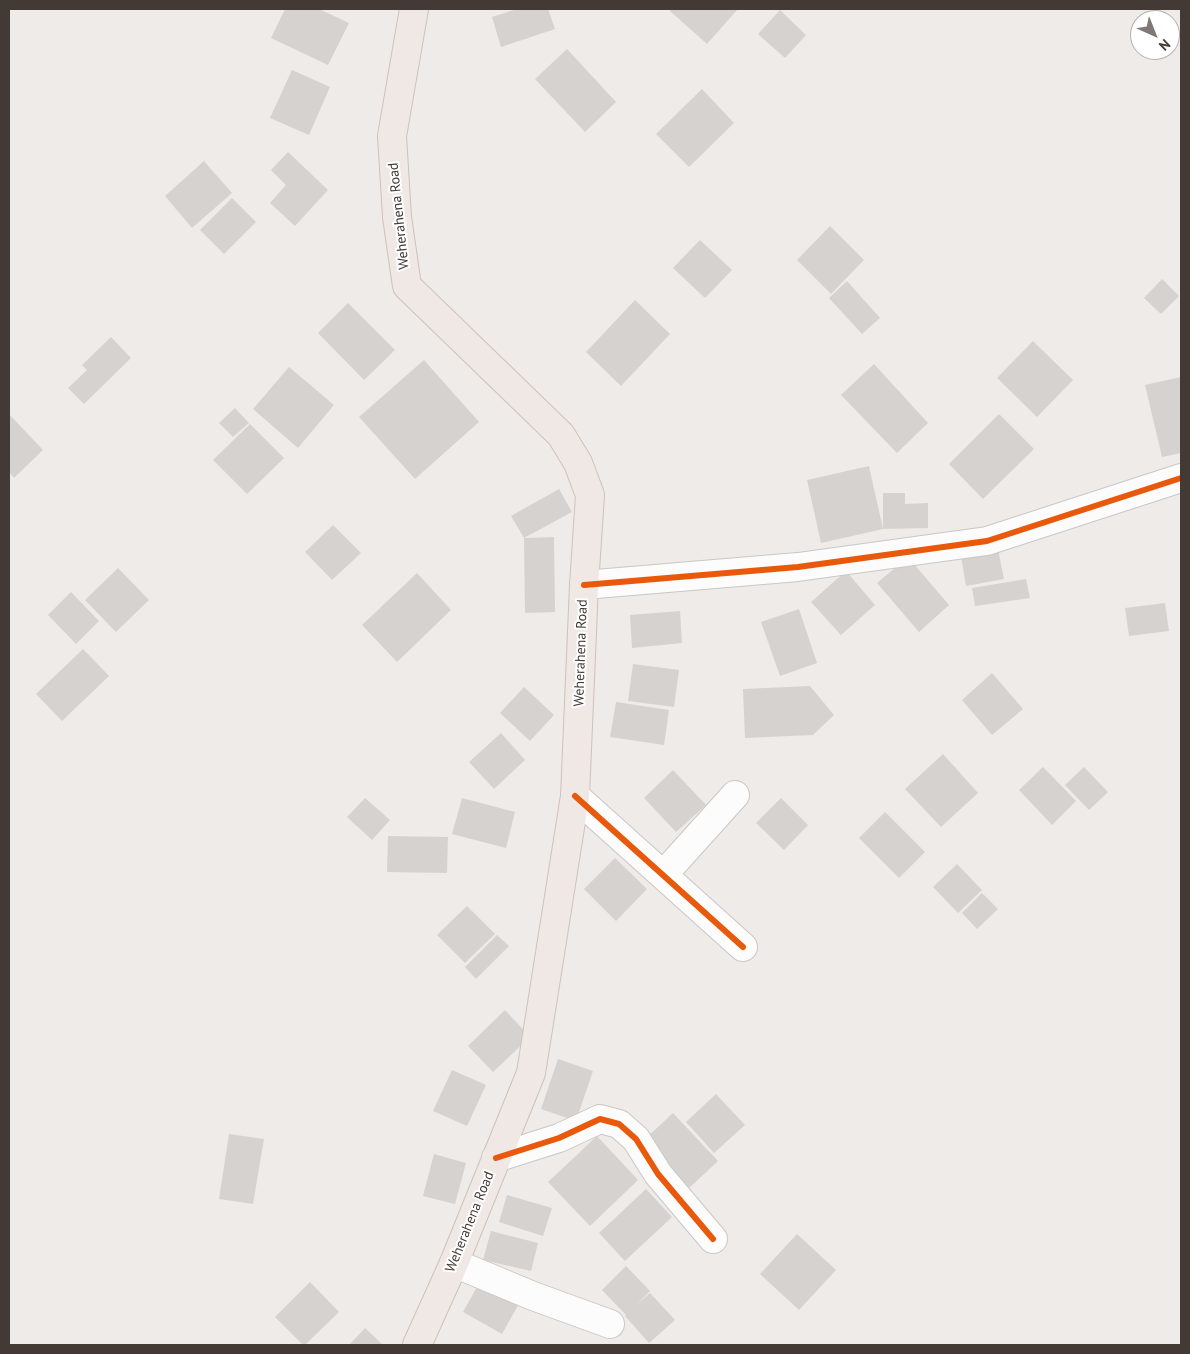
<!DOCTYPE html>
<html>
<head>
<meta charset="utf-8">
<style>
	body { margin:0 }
	#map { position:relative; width:1190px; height:1354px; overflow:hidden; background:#eeebe9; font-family:"PT Sans",sans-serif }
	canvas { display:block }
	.frame { position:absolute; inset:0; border:10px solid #433a36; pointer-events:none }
	.north { position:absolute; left:1130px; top:10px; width:50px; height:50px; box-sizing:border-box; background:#fff; border:1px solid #b4b0af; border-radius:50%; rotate:136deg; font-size:14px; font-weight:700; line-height:20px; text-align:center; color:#433a36 }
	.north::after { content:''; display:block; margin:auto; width:18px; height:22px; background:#7f7875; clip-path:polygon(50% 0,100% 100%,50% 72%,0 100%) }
</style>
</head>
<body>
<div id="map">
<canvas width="1190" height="1354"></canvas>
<div class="frame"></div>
<div class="north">N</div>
</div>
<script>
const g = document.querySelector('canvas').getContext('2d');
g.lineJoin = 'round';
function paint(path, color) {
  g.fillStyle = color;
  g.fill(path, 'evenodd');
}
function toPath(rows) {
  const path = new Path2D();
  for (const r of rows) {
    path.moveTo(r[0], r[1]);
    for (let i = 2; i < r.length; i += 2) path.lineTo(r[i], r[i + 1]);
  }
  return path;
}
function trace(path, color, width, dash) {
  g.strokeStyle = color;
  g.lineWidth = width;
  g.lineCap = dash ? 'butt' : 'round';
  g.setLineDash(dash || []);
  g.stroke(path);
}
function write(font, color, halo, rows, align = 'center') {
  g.font = font + ' "PT Sans",sans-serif';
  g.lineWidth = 4;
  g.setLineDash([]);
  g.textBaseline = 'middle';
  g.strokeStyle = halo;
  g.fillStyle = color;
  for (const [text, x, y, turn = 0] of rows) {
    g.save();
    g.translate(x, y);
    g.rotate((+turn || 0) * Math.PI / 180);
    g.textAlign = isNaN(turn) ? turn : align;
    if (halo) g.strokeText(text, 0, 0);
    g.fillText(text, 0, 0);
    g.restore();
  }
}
paint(toPath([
	[285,9,319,9,349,23,328,65,271,38],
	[517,9,548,9,555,29,501,47,492,17],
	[671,9,738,9,707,44,670,11],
	[780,10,806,35,785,58,758,34],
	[567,49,616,102,585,132,535,79],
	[292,70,330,87,309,135,270,118],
	[702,89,734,123,689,167,656,134],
	[288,152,328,190,295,226,270,203,286,185,271,170],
	[204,161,232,193,192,228,165,196],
	[232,198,256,222,224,254,200,230],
	[830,226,864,260,831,294,797,260],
	[700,240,732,270,705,298,673,268],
	[1162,279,1179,296,1161,314,1144,298],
	[847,281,880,318,862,334,829,298],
	[635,300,670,334,621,386,586,352],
	[348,303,395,350,364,380,318,333],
	[111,337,131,358,84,404,68,388,87,370,82,365],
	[1033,341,1073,380,1037,417,997,378],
	[424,360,479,422,415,479,359,417],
	[874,364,928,423,897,453,841,395],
	[289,367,334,405,298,448,253,409],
	[1181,377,1181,453,1162,457,1145,385],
	[235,408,249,423,233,437,219,423],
	[9,414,43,450,14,478,9,472],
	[999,414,1034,449,983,499,949,464],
	[250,424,284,458,247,494,213,460],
	[869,466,883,529,883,493,905,493,905,504,928,503,928,528,883,529,821,543,807,480],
	[559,489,572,512,524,538,511,516],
	[333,525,361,553,332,580,305,552],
	[554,537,555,612,525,613,524,538],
	[998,549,1004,579,966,586,961,556],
	[908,557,949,605,919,632,877,583],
	[118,568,149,600,116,632,85,600],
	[846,571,875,605,841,635,811,602],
	[417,573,451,610,397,662,362,625],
	[1026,579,1030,598,975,606,972,588],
	[71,592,99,621,76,644,48,615],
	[1165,603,1169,631,1129,636,1125,608],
	[799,609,817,663,780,676,761,622],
	[680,611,682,643,632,648,630,615],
	[83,649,109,676,62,721,36,694],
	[633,664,679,670,674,707,628,701],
	[992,673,1023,709,992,735,962,700],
	[810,686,834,715,813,735,745,738,743,689],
	[524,687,554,715,530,741,500,713],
	[616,702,669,710,664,745,610,737],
	[501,733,525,760,494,789,469,762],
	[943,754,978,793,941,827,905,789],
	[1043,767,1076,801,1052,825,1019,790],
	[1084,767,1108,792,1089,810,1065,785],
	[673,770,706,805,676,832,644,798],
	[365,798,390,820,372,840,347,817],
	[462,798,515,812,506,848,452,834],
	[781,798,808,825,784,850,756,823],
	[885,812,925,852,899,878,859,838],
	[388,836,448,837,447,873,387,872],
	[615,858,647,889,616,921,584,889],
	[957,864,982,890,958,913,933,887],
	[982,893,998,909,977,929,962,913],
	[467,906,495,934,465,963,437,935],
	[497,935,509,946,476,979,465,967],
	[505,1010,530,1037,493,1072,468,1046],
	[558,1059,593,1071,576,1121,541,1109],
	[452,1070,486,1085,467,1126,433,1111],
	[716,1094,745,1125,714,1153,686,1122],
	[673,1113,718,1161,688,1189,643,1141],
	[229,1134,264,1139,253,1204,219,1199],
	[597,1136,638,1180,590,1226,548,1182],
	[434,1154,466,1163,455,1204,423,1196],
	[646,1189,672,1217,625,1261,599,1233],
	[507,1195,552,1208,543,1236,499,1222],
	[491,1231,538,1243,531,1271,483,1260],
	[797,1234,836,1270,799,1310,760,1274],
	[626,1266,650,1291,635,1306,650,1293,675,1320,649,1343,625,1316,626,1315,602,1290],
	[482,1278,521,1300,502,1334,463,1312],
	[310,1282,339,1312,305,1345,303,1345,275,1317],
	[365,1328,383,1345,349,1345]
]), '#d6d2d0');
const minor = toPath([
	[584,585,798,567,987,541,1181,478],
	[575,796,743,947],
	[663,875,735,795],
	[496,1158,559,1138,600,1119,619,1124,636,1139,658,1174,713,1239],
	[454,1263,533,1296,610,1324]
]);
const major = toPath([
	[414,9,392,136,397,217,407,286,561,435,578,463,590,495,584,585,575,796,531,1073,454,1263,417,1345]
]);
trace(minor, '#cac7c5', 30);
trace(major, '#cfc1b8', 30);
trace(minor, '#fcfcfc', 28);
trace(major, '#efe8e4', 28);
trace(toPath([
	[584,585,798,567,987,541,1181,478],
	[575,796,743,947],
	[496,1158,559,1138,600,1119,619,1124,636,1139,658,1174,713,1239]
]), '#e8590c', 6);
write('14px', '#433a36', '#fff', [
	["Weherahena Road",399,216,-96],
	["Weherahena Road",581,653,-88],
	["Weherahena Road",470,1222,-68]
]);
</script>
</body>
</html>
